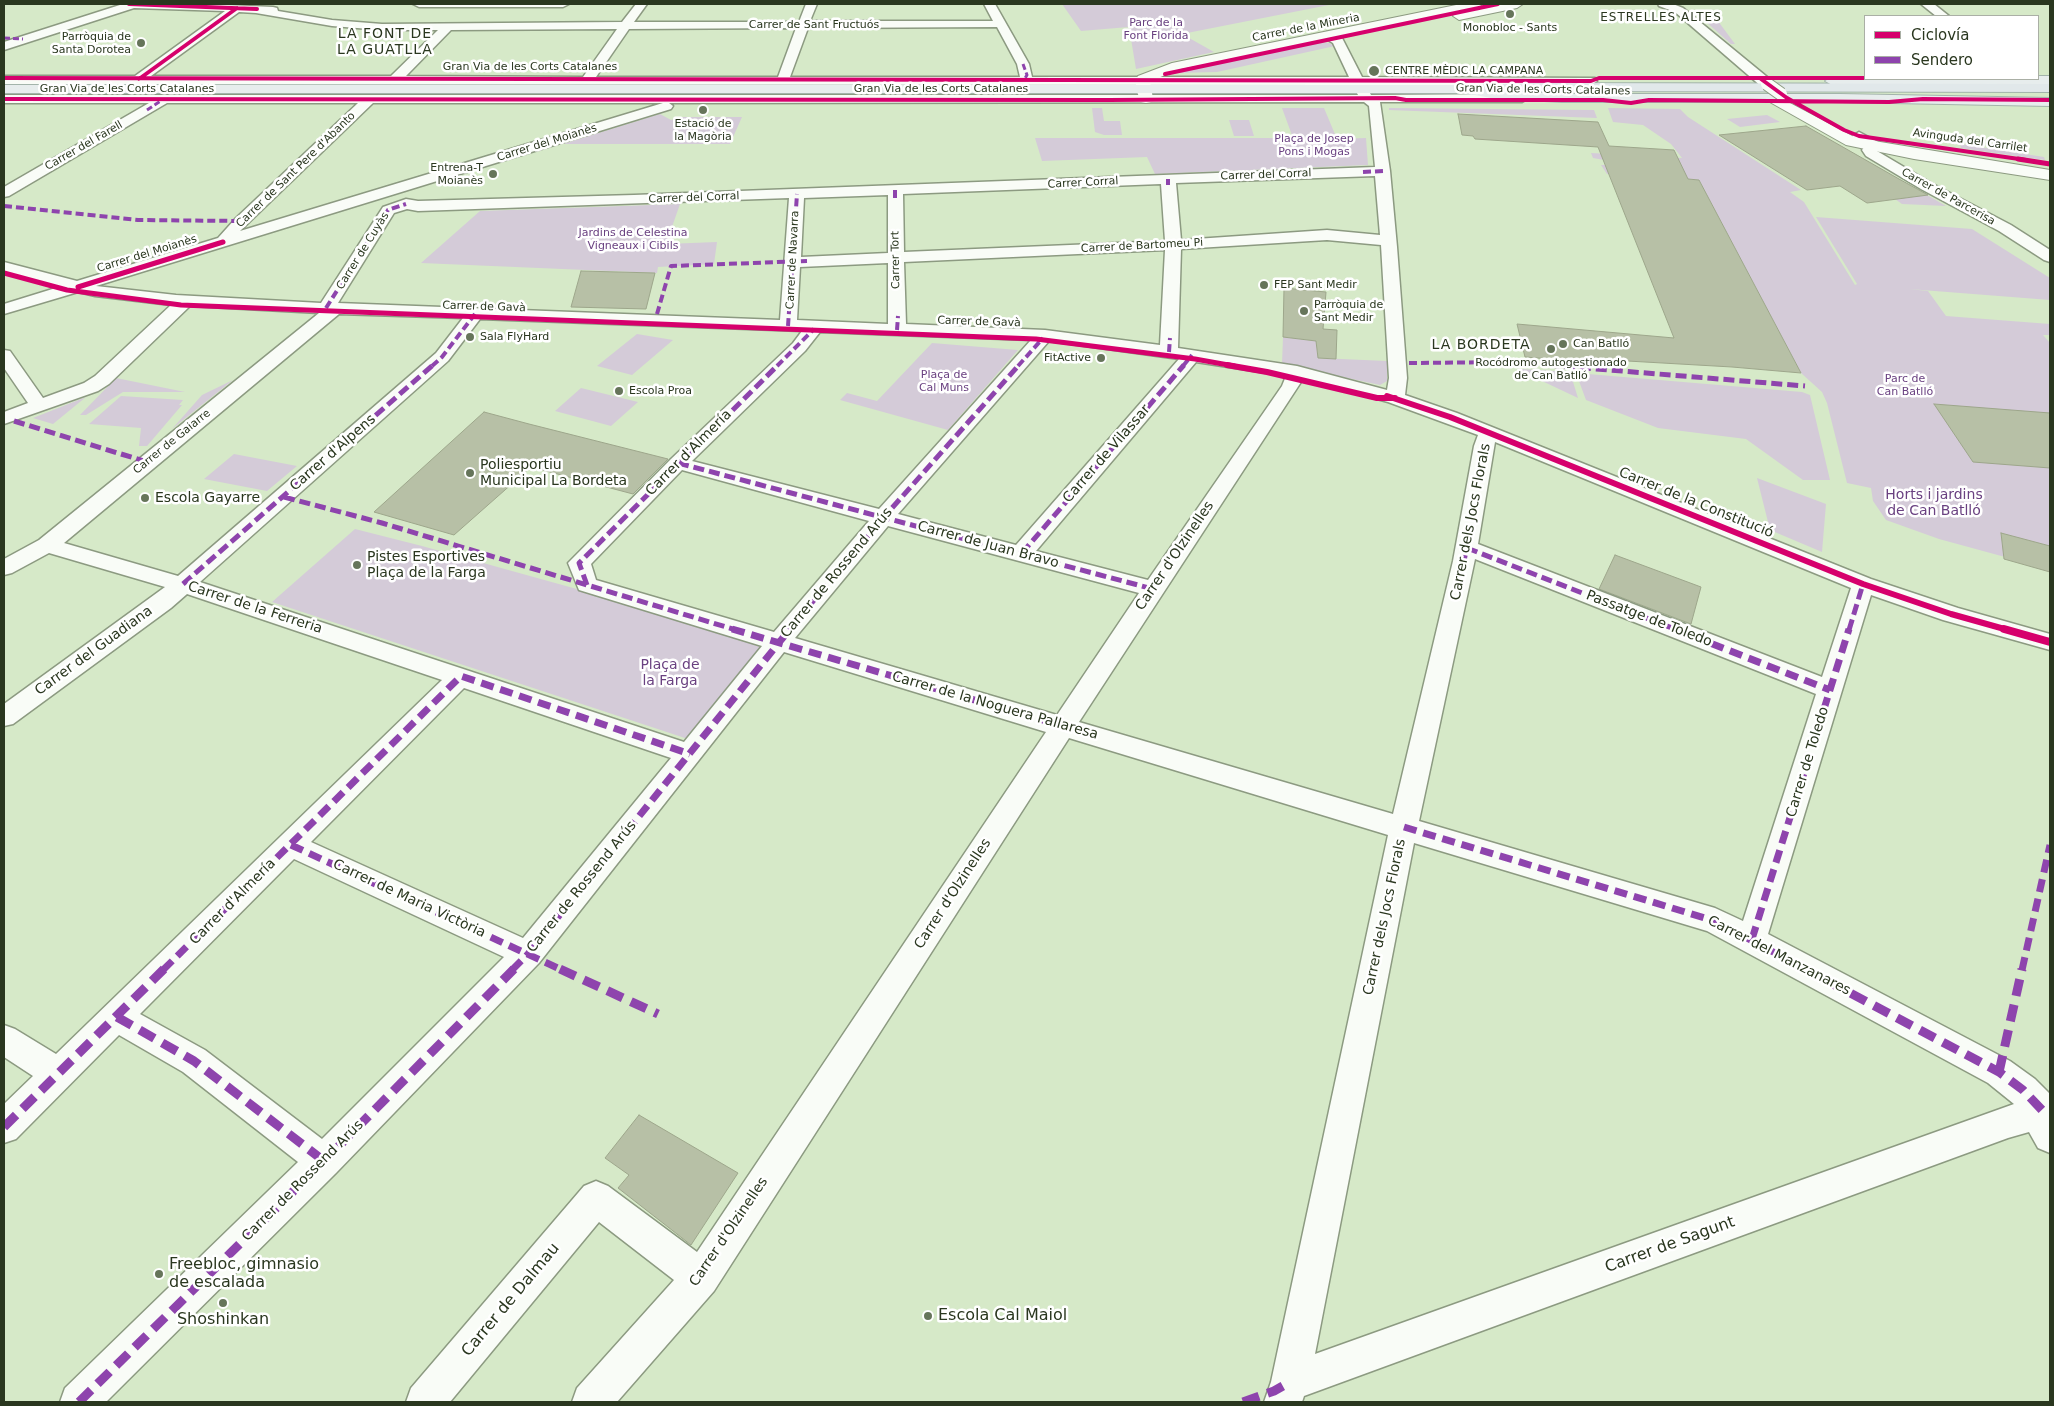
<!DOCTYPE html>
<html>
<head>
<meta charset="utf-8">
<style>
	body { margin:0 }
	#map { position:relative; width:2054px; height:1406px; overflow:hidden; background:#d6e9c8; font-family:"DejaVu Sans",sans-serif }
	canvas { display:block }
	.frame { position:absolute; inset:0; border:5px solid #2a371f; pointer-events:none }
	.legend { position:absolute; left:1864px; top:15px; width:175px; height:65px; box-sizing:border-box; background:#fff; border:1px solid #aaafa5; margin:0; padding:6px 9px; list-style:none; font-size:15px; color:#2a371f }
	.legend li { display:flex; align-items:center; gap:10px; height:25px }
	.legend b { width:25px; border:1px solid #aaafa5 }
</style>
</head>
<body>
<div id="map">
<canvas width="2054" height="1406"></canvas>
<div class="frame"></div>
<ul class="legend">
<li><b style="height:6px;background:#d6006c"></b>Ciclovía</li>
<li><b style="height:6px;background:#8e44ad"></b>Sendero</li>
</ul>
</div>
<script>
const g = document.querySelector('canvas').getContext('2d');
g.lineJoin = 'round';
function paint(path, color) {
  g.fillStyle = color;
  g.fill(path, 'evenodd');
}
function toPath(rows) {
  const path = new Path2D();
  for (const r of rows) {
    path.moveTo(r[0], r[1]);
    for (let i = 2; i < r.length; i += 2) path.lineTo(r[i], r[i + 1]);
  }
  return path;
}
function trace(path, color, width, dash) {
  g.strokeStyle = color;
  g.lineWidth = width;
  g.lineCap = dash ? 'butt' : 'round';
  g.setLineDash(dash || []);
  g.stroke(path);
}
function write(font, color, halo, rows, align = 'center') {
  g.font = font + ' "DejaVu Sans",sans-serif';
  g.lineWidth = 5;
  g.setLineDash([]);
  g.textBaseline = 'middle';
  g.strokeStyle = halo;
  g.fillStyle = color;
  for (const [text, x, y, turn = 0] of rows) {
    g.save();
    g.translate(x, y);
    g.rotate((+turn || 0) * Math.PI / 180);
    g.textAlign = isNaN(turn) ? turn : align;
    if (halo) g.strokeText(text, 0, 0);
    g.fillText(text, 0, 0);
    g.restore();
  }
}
paint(toPath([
	[1062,4,1334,4,1182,34,1214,52,1136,69,1129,27,1081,31],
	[1696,13,1712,13,1735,44,1731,44],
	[1318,42,1329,43,1335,46,1217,72,1175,73],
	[1092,108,1102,108,1104,121,1120,121,1122,135,1104,135,1095,132],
	[1282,108,1324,108,1337,139,1366,138,1368,165,1155,174,1147,157,1042,161,1035,138,1293,138],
	[1389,108,1594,110,1597,118,1389,110],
	[1608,108,1680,109,1688,117,1801,190,1790,192,1804,202,1855,285,1857,284,1816,217,1972,229,2050,278,2050,300,1909,289,1928,291,1946,316,2050,324,2050,335,2043,335,2050,343,2050,546,2001,534,2005,557,1939,539,1886,520,1873,501,1871,488,1847,483,1827,403,1822,392,1801,373,1699,180,1607,174,1601,165,1606,165,1604,160,1593,158,1591,153,1682,158,1671,144,1643,125,1613,122],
	[660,114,671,120,681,117,742,117,730,144,563,144],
	[1767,115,1780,122,1740,127,1727,119],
	[1229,120,1249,120,1254,136,1234,136],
	[1960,144,2044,157,2045,160,1961,148],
	[1927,195,1946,206,1902,204,1895,199],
	[680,204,666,244,717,242,714,264,658,267,657,273,421,263,480,211],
	[637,334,673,340,632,375,597,366],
	[1283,337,1316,341,1318,358,1387,361,1387,381,1380,385,1282,364],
	[932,343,1018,350,948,430,840,400,847,393,877,401],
	[1521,369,1570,372,1578,398,1523,372],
	[1576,373,1802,392,1810,395,1830,480,1803,480,1746,439,1658,428,1586,400],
	[116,378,185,392,123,392,86,415,80,415],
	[233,380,172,429,202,395],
	[581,388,638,402,611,426,555,411],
	[121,396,183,400,179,405,182,405,147,446,139,446,141,428,89,424],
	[86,397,53,424,33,418],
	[234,454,297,466,267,491,204,479],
	[1757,478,1826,504,1822,552,1770,530],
	[355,529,422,546,746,636,766,647,688,739,272,602]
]), '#d4cbd8');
const building = toPath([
	[1458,114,1598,122,1609,146,1674,150,1688,179,1699,180,1801,373,1732,367,1610,360,1611,364,1525,357,1517,324,1674,338,1598,147,1475,139,1473,136,1462,135,1458,114],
	[1806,126,1899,179,1928,195,1867,203,1840,186,1807,190,1719,135,1806,126],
	[581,271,655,273,646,309,571,307,581,271],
	[1284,288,1326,292,1323,329,1337,330,1336,359,1318,358,1316,341,1283,337,1284,288],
	[1934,404,2050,413,2050,468,1973,462,1934,404],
	[484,412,529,424,668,459,633,494,531,467,454,535,374,512,484,412],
	[2001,533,2050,546,2050,572,2004,559,2001,533],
	[1615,555,1701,587,1691,624,1599,589,1615,555],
	[639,1115,738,1173,691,1245,618,1188,629,1175,605,1158,639,1115]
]);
paint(building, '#b7c0a6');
trace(building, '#9da68b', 1);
const minor = toPath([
	[123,4,204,4,273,7,277,8,278,11,332,20,382,24,622,22,636,4,647,4,634,22,799,22,806,4,817,4,810,21,993,21,984,4,995,4,1029,64,1032,77,1349,77,1333,43,1321,36,1327,32,1342,38,1362,77,1595,78,1597,81,1591,85,1366,85,1371,95,1522,94,1529,98,1522,102,1380,102,1390,171,1397,247,1407,378,1405,395,1457,413,1871,579,1958,608,2050,634,2050,650,1943,620,1871,595,1768,934,2010,1061,2035,1079,2050,1094,2050,1153,2038,1148,2029,1132,2008,1138,1304,1396,1302,1402,1264,1402,1271,1382,1388,835,1069,738,714,1291,617,1402,572,1402,577,1388,674,1280,599,1222,450,1402,406,1402,411,1388,584,1186,596,1181,608,1186,697,1252,1046,732,784,652,539,963,336,1173,106,1402,60,1402,65,1388,298,1162,183,1072,119,1035,16,1139,4,1143,4,1104,33,1076,4,1057,4,1025,15,1029,56,1054,442,680,187,594,171,608,13,724,4,726,4,704,165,587,49,553,12,573,4,575,4,559,39,540,319,313,190,306,109,384,98,391,4,424,4,412,28,403,4,368,4,350,10,351,43,398,84,383,95,376,171,305,95,296,78,292,4,314,4,304,59,287,4,272,4,262,77,281,218,238,236,218,358,103,167,103,9,196,4,197,4,187,149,103,4,103,4,95,1358,95,1353,85,4,84,4,76,135,76,225,11,134,8,4,50,4,42,123,4],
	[239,12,256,13,332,26,382,30,438,30,391,76,151,76,239,12],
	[997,27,1017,64,1020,77,790,77,808,28,997,27],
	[796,28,778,77,596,77,629,29,796,28],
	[617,29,583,77,406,76,451,30,617,29],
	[1364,102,1369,106,1375,167,634,195,418,201,406,199,383,207,321,303,176,295,96,286,671,109,673,106,669,103,1364,102],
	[373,103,663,103,240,231,373,103],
	[1375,176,1380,235,1327,230,1181,240,1176,183,1375,176],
	[1161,184,1165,241,904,252,903,194,1161,184],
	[888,195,888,253,801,257,804,198,888,195],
	[789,198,780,320,338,303,394,213,407,209,418,211,789,198],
	[1327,240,1381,245,1389,378,1387,390,1297,366,1178,348,1181,249,1327,240],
	[1165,250,1160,345,1045,330,906,324,904,262,1165,250],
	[888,263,888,324,797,320,800,267,888,263],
	[339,314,463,318,436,353,178,576,64,543,339,314],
	[480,319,802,331,793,343,671,459,568,563,579,590,762,646,684,742,200,582,448,361,480,319],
	[820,332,897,335,1031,340,879,509,692,461,805,351,820,332],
	[1049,341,1179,359,1016,545,898,514,1049,341],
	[1196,362,1286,376,1282,386,1148,580,1036,551,1196,362],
	[1303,379,1388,402,1478,435,1474,446,1453,561,1393,814,1079,722,1303,379],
	[1495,442,1851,588,1822,677,1478,544,1495,442],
	[682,470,869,521,774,632,596,580,591,564,682,470],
	[888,526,1139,593,1057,715,795,638,888,526],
	[1475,559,1816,694,1743,921,1715,908,1419,821,1475,559],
	[464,688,671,758,523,938,311,842,464,688],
	[1414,843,1707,931,1988,1083,2014,1104,1315,1354,1414,843],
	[294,859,504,957,322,1139,205,1050,140,1014,294,859],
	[413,4,569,4,563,7,419,7,413,4],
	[1658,4,1673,4,1683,8,1772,81,1773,84,1772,87,1762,87,1675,12,1659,6,1658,4],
	[1921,4,1934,4,1949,16,1936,16,1921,4],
	[1859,132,1880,143,1882,146,1877,151,1931,183,2011,225,2050,250,2050,262,2044,260,1999,231,1921,189,1866,156,1862,150,1865,146,1852,136,1859,132]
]);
const tertiary = toPath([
	[1461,4,1483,4,1477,8,1347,36,1181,69,1150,81,1153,99,1151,102,1146,103,1141,102,1136,89,1136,79,1138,76,1172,63,1461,4],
	[1500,4,1523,4,1517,8,1459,20,1453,16,1455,13,1500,4],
	[1773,94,1856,138,2050,170,2050,180,1914,159,1846,145,1768,101,1766,98,1768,95,1773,94]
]);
const primary = toPath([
	[2038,76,2050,76,2050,84,1832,85,1825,81,1832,77,1865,77,1865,79,2038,79,2038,76],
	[4,85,1464,85,1491,90,1562,94,1840,94,2050,98,2050,106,1840,102,1562,102,1491,98,1464,93,4,93,4,85]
]);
const trunk = toPath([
	[1539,83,2050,84,2050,92,1539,91,1464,93,1459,92,1457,89,1459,86,1464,85,1539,83]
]);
trace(minor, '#8c9a81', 3);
trace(tertiary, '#8c9a81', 2);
trace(primary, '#a3b4ab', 2);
trace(trunk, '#a3b4ab', 2);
paint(minor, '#f9fcf7');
paint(tertiary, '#f9fcf7');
paint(primary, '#e7eded');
paint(trunk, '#e1e8ea');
const minorBridge = toPath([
	[1767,84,1781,94]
]);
trace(minorBridge, '#8c9a81', 14, []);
trace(minorBridge, '#f9fcf7', 12);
trace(toPath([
	[4,38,23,39],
	[1023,64,1027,75,1024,80],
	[147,110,162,100]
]), '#8e44ad', 3, [6, 3]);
trace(toPath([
	[1363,172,1383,171],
	[1168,179,1168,185],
	[895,190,895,199],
	[4,206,138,220,241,221],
	[326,308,388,210,406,204],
	[657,314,671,266,807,261],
	[788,326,797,194],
	[897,330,898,316],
	[1169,352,1170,338],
	[1409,363,1515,362,1563,366],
	[432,366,442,357,475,314],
	[777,366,814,329],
	[1018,366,1043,338],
	[1183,366,1192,355]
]), '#8e44ad', 4, [8, 4]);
trace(toPath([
	[1548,365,1805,386],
	[14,421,147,462],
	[678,463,1153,589],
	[284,497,382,523,736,630],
	[1467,548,1677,630],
	[1022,553,1184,365],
	[1463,566,1469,536],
	[183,584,433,365],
	[587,585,579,563,778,365],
	[789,630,884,517,1019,365],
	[1849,630,1863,584]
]), '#8e44ad', 5, [11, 5]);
trace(toPath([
	[732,629,1063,726],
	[1674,629,1830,690],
	[1404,827,1715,921,1807,970],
	[291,845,562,970],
	[1752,939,1849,629],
	[163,970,461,676,690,754],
	[512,970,528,954,790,629],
	[2022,970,2050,845]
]), '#8e44ad', 7, [13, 7]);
trace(toPath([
	[560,969,658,1014],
	[1805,969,1999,1072,2023,1090,2043,1111],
	[117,1017,194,1061,324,1161],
	[1999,1072,2022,969],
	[4,1127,164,969],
	[79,1402,324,1161,514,969],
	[1243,1402,1274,1391,1290,1382]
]), '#8e44ad', 9, [17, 9]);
trace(toPath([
	[129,4,257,9],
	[1165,74,1498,4],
	[4,78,1591,81,1599,78,1865,78],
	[139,79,237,8],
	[1761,79,1787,98,1844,130,1859,136,2026,160],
	[4,99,1109,100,1395,98,1406,100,1603,100,1631,103,1649,100,1889,102,1923,99,2050,100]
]), '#d6006c', 4);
trace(toPath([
	[2018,159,2050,164],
	[4,273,67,290,181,305,1036,339,1195,359,1234,366],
	[78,287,223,242]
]), '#d6006c', 5);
trace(toPath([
	[1227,365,1267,372,1377,398,1395,398],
	[1387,396,1450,417,1863,584,1951,614,2008,630]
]), '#d6006c', 6);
trace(toPath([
	[2004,629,2050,642]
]), '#d6006c', 8);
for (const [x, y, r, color] of [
	[1510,14,5,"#66755a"],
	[141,43,5,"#66755a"],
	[1374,71,6,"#66755a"],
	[703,110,5,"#66755a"],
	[493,174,5,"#66755a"],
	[1264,285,5,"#66755a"],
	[1304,311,5,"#66755a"],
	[470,337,5,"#66755a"],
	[1563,344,5,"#66755a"],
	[1551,349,5,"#66755a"],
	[1101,358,5,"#66755a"],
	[619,391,5,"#66755a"],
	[470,473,5,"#66755a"],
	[145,498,5,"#66755a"],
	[357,565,5,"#66755a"],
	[159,1274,5,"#66755a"],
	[223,1303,5,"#66755a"],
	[928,1316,5,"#66755a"]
]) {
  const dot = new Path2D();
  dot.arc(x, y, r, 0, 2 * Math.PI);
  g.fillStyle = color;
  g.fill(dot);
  trace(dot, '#fff', 2);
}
write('11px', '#6a4181', '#fff', [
	["Parc de la",1156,23],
	["Font Florida",1156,36],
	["Plaça de Josep",1314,139],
	["Pons i Mogas",1314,152],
	["Jardins de Celestina",633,233],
	["Vigneaux i Cibils",633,246],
	["Plaça de",944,375],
	["Cal Muns",944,388],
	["Parc de",1905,379],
	["Can Batlló",1905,392]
]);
write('11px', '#2a371f', '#fff', [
	["Carrer de Sant Fructuós",814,25],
	["Carrer de la Mineria",1306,28,-11],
	["Gran Via de les Corts Catalanes",530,67],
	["Gran Via de les Corts Catalanes",127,89],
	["Gran Via de les Corts Catalanes",941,89],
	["Gran Via de les Corts Catalanes",1543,90,1],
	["Avinguda del Carrilet",1970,141,8],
	["Carrer del Moianès",547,143,-17],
	["Carrer del Farell",84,146,-30],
	["Carrer de Sant Pere d'Abanto",296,170,-44],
	["Carrer del Corral",1266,175,-2],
	["Carrer Corral",1083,183,-3],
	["Carrer de Parcerisa",1948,197,29],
	["Carrer del Corral",694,198,-2],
	["Carrer de Bartomeu Pi",1142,246,-3],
	["Carrer de Cuyàs",363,251,-58],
	["Carrer del Moianès",147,254,-17],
	["Carrer de Navarra",793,260,-87],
	["Carrer Tort",896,260,-91],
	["Carrer de Gavà",484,307,2],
	["Carrer de Gavà",979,322,2],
	["Carrer de Gaiarre",172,442,-39]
]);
write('11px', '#2a371f', '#fff', [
	["Monobloc - Sants",1510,28,"center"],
	["Parròquia de",131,37,"right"],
	["Santa Dorotea",131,50,"right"],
	["CENTRE MÈDIC LA CAMPANA",1385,71],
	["Estació de",703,124,"center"],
	["la Magòria",703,137,"center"],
	["Entrena-T",483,168,"right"],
	["Moianès",483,181,"right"],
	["FEP Sant Medir",1274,285],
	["Parròquia de",1314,305],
	["Sant Medir",1314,318],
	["Sala FlyHard",480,337],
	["Can Batlló",1573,344],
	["FitActive",1091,358,"right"],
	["Rocódromo autogestionado",1551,363,"center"],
	["de Can Batlló",1551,376,"center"],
	["Escola Proa",629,391]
], 'left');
g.letterSpacing = '1px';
write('12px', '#2a371f', '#fff', [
	["ESTRELLES ALTES",1661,18]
]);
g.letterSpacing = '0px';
g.letterSpacing = '1px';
write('14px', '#2a371f', '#fff', [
	["LA FONT DE",385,34],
	["LA GUATLLA",385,50],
	["LA BORDETA",1481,345]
]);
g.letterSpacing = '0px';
write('14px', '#2a371f', '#fff', [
	["Carrer d'Alpens",333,453,-41],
	["Carrer d'Almería",689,453,-45],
	["Carrer de Vilassar",1107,454,-49],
	["Carrer de la Constitució",1696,503,22],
	["Carrer dels Jocs Florals",1471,522,-79],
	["Carrer de Juan Bravo",988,545,15],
	["Carrer d'Olzinelles",1175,556,-56],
	["Carrer de Rossend Arús",837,573,-50],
	["Carrer de la Ferreria",255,608,18],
	["Passatge de Toledo",1649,619,21],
	["Carrer del Guadiana",94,651,-36],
	["Carrer de la Noguera Pallaresa",995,706,16],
	["Carrer de Toledo",1808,762,-73],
	["Carrer de Rossend Arús",582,887,-51],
	["Carrer d'Olzinelles",953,894,-57],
	["Carrer de Maria Victòria",409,899,25],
	["Carrer d'Almería",233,902,-45],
	["Carrer dels Jocs Florals",1385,917,-78],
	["Carrer del Manzanares",1779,956,27],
	["Carrer de Rossend Arús",303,1181,-45],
	["Carrer d'Olzinelles",729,1232,-56]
]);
write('14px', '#2a371f', '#fff', [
	["Poliesportiu",480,465],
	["Municipal La Bordeta",480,481],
	["Escola Gayarre",155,498],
	["Pistes Esportives",367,557],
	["Plaça de la Farga",367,573]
], 'left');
write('14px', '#6a4181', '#fff', [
	["Horts i jardins",1934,495],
	["de Can Batlló",1934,511],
	["Plaça de",670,665],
	["la Farga",670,681]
]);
write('16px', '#2a371f', '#fff', [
	["Carrer de Sagunt",1670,1245,-20],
	["Carrer de Dalmau",511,1300,-50]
]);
write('16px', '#2a371f', '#fff', [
	["Freebloc, gimnasio",169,1265],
	["de escalada",169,1283],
	["Escola Cal Maiol",938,1316],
	["Shoshinkan",223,1320,"center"]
], 'left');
</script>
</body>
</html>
